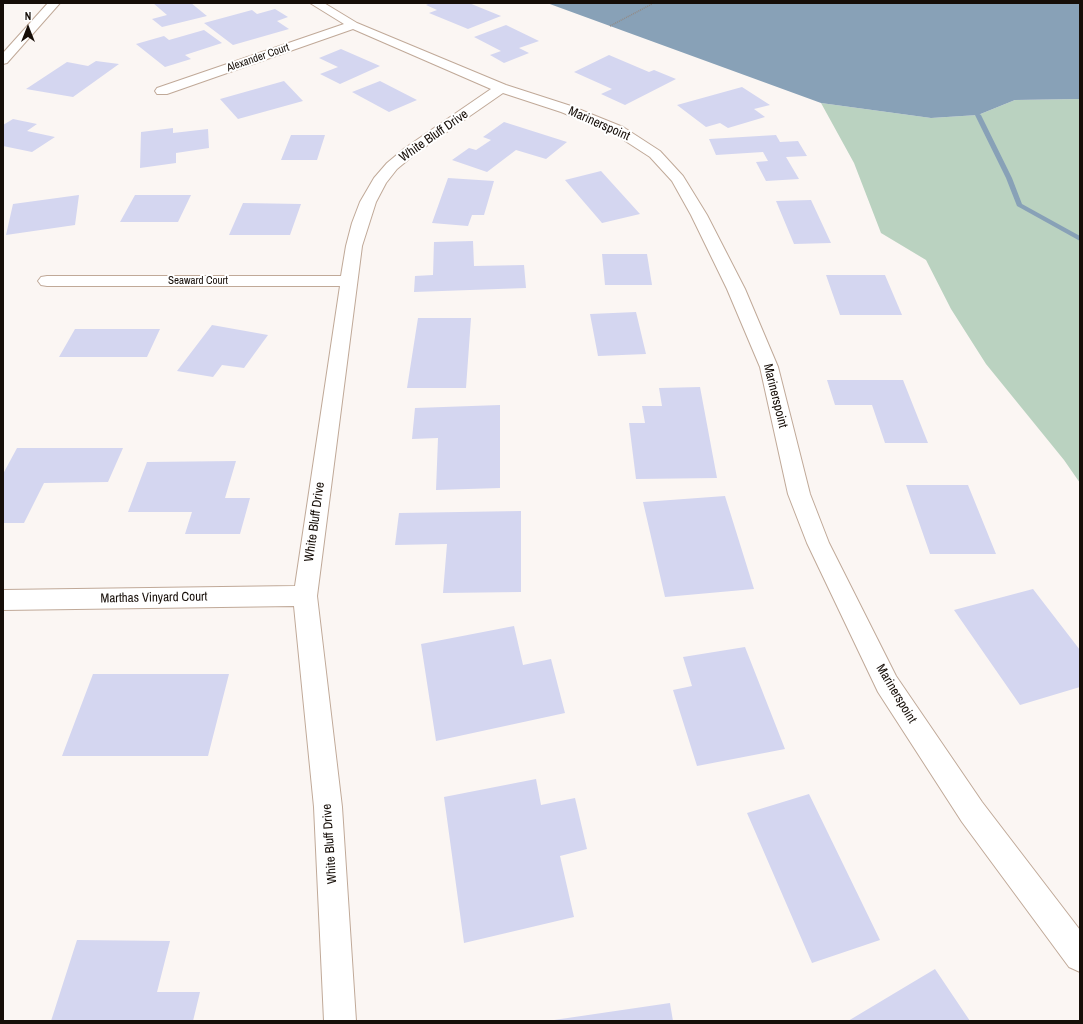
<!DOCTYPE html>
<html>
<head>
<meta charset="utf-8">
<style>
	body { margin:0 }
	#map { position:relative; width:1083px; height:1024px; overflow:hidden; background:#fbf6f3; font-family:"Archivo Narrow",sans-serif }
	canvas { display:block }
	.frame { position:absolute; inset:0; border:4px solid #160e08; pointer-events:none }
	.north { position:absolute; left:8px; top:8px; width:40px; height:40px; -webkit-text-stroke:3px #fff; paint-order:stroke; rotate:0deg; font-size:11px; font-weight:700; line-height:16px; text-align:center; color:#160e08 }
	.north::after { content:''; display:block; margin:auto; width:14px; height:18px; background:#160e08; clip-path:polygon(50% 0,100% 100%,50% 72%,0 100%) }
</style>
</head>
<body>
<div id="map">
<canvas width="1083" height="1024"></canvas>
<div class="frame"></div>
<div class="north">N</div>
</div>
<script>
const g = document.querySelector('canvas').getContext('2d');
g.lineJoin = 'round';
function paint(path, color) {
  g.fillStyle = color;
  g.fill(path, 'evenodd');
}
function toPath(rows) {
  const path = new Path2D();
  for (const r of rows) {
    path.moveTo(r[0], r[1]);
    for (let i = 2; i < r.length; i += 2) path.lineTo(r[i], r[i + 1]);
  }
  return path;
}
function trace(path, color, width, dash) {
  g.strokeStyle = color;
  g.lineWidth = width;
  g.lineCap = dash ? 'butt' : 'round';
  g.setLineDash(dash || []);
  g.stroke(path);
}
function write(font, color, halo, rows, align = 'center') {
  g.font = font + ' "Archivo Narrow",sans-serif';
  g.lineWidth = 4;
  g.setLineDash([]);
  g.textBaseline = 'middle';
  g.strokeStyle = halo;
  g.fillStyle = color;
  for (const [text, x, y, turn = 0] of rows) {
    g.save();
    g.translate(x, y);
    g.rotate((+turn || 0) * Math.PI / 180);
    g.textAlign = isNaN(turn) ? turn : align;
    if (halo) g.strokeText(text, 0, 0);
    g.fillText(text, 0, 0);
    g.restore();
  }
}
paint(toPath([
	[1080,99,1080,483,1064,460,986,364,951,309,926,260,881,233,854,163,821,103,931,118,978,115,1015,100]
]), '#bad2c0');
paint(toPath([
	[547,3,1080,3,1080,99,1015,100,978,115,931,118,821,103]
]), '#88a1b7');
paint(toPath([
	[978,113,981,115,1012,178,1022,204,1080,236,1080,241,1017,206,1006,178,975,115,978,113]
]), '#88a1b7');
paint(toPath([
	[153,3,191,3,207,16,162,27,152,19,167,15],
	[430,3,469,3,501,16,468,29,429,13,437,10,426,5],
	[275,9,288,17,277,21,289,29,233,45,204,23,252,10,257,14],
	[506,25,539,41,519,48,529,53,504,63,490,55,501,51,474,37],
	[204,30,222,43,185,55,191,59,165,67,136,44,164,36,169,40],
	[341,49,380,66,340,84,320,74,338,67,319,58],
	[609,55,649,72,654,70,676,79,625,105,601,94,612,89,574,72],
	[96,61,119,64,73,97,26,89,67,62,88,66],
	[284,81,303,101,238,119,220,99],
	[380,81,417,100,389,112,352,92],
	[742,87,770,105,754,109,765,117,728,128,720,123,706,127,677,105],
	[13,119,37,124,27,131,55,137,32,152,3,146,3,125],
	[504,122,567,142,546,159,516,150,487,172,452,160,469,148,476,150,491,140,483,137],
	[173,128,173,133,208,129,209,148,176,153,176,163,140,168,141,132],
	[291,135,325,135,317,160,281,160],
	[776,135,780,142,798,141,807,156,786,157,799,179,766,181,756,162,768,161,763,152,716,155,709,139],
	[601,171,640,214,602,223,565,180],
	[448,178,494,181,484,215,472,215,468,226,432,223],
	[79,195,75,225,6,235,13,204],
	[135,195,191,195,178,222,120,222],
	[811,200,831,243,794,244,776,201],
	[243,203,301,204,290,235,229,235],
	[473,241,474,266,524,265,526,288,414,292,415,276,433,275,434,242],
	[602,254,647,254,652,285,605,285],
	[826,275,885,275,902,315,840,315],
	[636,312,646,354,598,356,590,314],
	[418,318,471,318,466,388,407,388],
	[212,325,268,335,244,368,222,365,213,377,177,371],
	[75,329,160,329,147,357,59,357],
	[827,380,903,380,928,443,885,443,872,405,835,405],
	[700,387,717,478,636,479,629,423,645,423,642,406,662,406,659,388],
	[500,405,500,488,436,490,438,438,412,439,415,408],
	[17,448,123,448,108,482,44,483,24,523,3,523,3,474],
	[236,461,225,498,250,498,240,534,185,534,192,512,128,512,147,462],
	[906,485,968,485,996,554,930,554],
	[725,496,754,589,665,597,643,502],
	[521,511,521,592,443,593,447,544,395,545,399,513],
	[1033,589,1080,650,1080,687,1020,705,954,610],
	[514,626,523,665,551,659,565,713,436,741,421,644],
	[745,647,785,749,697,766,673,690,692,686,683,657],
	[93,674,229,674,208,756,62,756],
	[536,779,541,805,575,798,587,849,560,856,574,917,464,943,444,797],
	[809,794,880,940,812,963,747,813],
	[77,940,170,941,157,992,200,992,193,1021,51,1021],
	[935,969,970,1021,848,1021],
	[670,1003,673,1021,554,1021,554,1020]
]), '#d4d6f0');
const minor = toPath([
	[48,3,60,3,7,63,3,64,3,53,48,3],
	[310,3,324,3,357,23,506,85,571,106,623,127,660,151,683,176,707,215,745,289,778,367,810,494,829,543,896,676,982,802,1080,930,1080,972,1069,967,962,822,878,692,807,543,788,494,760,367,727,289,691,215,672,181,650,157,613,133,561,112,503,93,415,154,397,169,386,183,376,202,362,246,317,596,342,807,356,1021,324,1021,314,807,294,606,3,610,3,590,295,586,340,286,47,286,41,285,38,281,41,277,47,276,341,276,346,246,352,223,360,202,374,178,387,163,405,148,491,89,353,29,167,94,157,94,155,91,157,88,344,24,310,3]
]);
trace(minor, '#c0a998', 2);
trace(toPath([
	[610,26,652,4,649,3]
]), '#928b87', 1.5, [1, 1]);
paint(minor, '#fff');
write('11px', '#160e08', '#fff', [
	["Alexander Court",258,58,-19],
	["Seaward Court",198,281]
]);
write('13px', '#160e08', '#fff', [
	["Marinerspoint",599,124,24],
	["White Bluff Drive",434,136,-35],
	["Marinerspoint",775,396,76],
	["White Bluff Drive",315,522,-82],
	["Marthas Vinyard Court",154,598,-1],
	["Marinerspoint",896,694,59],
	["White Bluff Drive",330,844,-94]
]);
</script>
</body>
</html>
